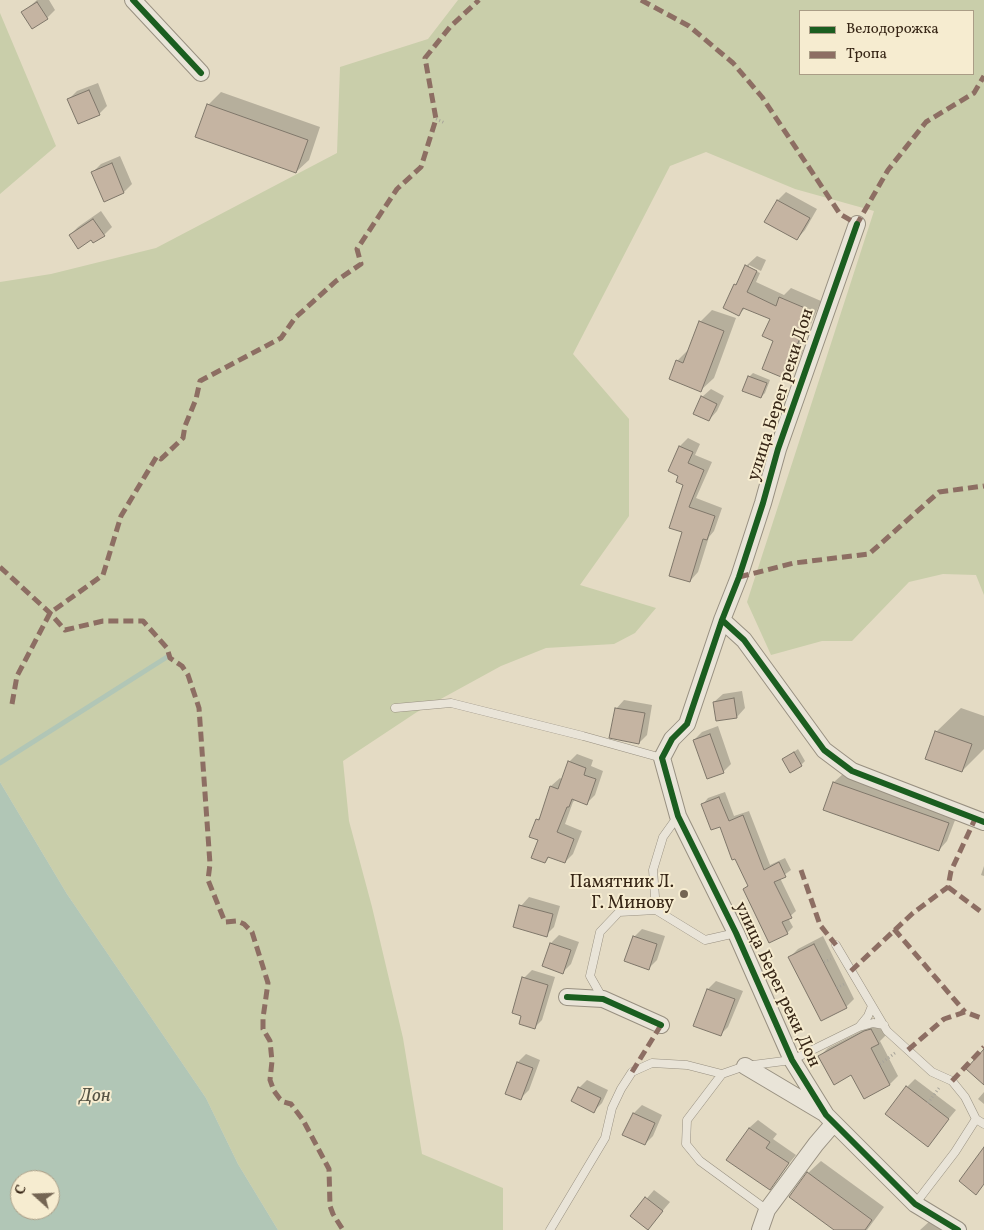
<!DOCTYPE html>
<html>
<head>
<meta charset="utf-8">
<style>
	body { margin:0 }
	#map { position:relative; width:984px; height:1230px; overflow:hidden; background:#e4dbc4; font-family:Vollkorn,serif }
	canvas { display:block }
	.legend { position:absolute; left:799px; top:10px; width:175px; height:65px; box-sizing:border-box; background:#f6ecd0; border:1px solid #aa9d86; margin:0; padding:6px 9px; list-style:none; font-size:15px; color:#372616 }
	.legend li { display:flex; align-items:center; gap:10px; height:25px }
	.legend b { width:25px; border:1px solid #aa9d86 }
	.north { position:absolute; left:10px; top:1170px; width:50px; height:50px; box-sizing:border-box; background:#f6ecd0; border:1px solid #aa9d86; border-radius:50%; rotate:290deg; font-size:14px; font-weight:700; line-height:20px; text-align:center; color:#372616 }
	.north::after { content:''; display:block; margin:auto; width:18px; height:22px; background:#746553; clip-path:polygon(50% 0,100% 100%,50% 72%,0 100%) }
</style>
</head>
<body>
<div id="map">
<canvas width="984" height="1230"></canvas>
<ul class="legend">
<li><b style="height:6px;background:#1b5e20"></b>Велодорожка</li>
<li><b style="height:6px;background:#8d6e63"></b>Тропа</li>
</ul>
<div class="north">С</div>
</div>
<script>
const g = document.querySelector('canvas').getContext('2d');
g.lineJoin = 'round';
function paint(path, color) {
  g.fillStyle = color;
  g.fill(path, 'evenodd');
}
function toPath(rows) {
  const path = new Path2D();
  for (const r of rows) {
    path.moveTo(r[0], r[1]);
    for (let i = 2; i < r.length; i += 2) path.lineTo(r[i], r[i + 1]);
  }
  return path;
}
function trace(path, color, width, dash) {
  g.strokeStyle = color;
  g.lineWidth = width;
  g.lineCap = dash ? 'butt' : 'round';
  g.setLineDash(dash || []);
  g.stroke(path);
}
function write(font, color, halo, rows, align = 'center') {
  g.font = font + ' Vollkorn,serif';
  g.lineWidth = 4;
  g.setLineDash([]);
  g.textBaseline = 'middle';
  g.strokeStyle = halo;
  g.fillStyle = color;
  for (const [text, x, y, turn = 0] of rows) {
    g.save();
    g.translate(x, y);
    g.rotate((+turn || 0) * Math.PI / 180);
    g.textAlign = isNaN(turn) ? turn : align;
    if (halo) g.strokeText(text, 0, 0);
    g.fillText(text, 0, 0);
    g.restore();
  }
}
paint(toPath([
	[458,0,984,0,984,595,976,575,943,574,909,582,852,641,822,641,771,655,747,602,874,211,795,189,706,152,670,166,573,354,629,419,629,516,580,585,656,608,635,633,614,644,546,648,501,666,417,712,343,761,349,821,372,907,403,1038,422,1154,503,1188,503,1230,278,1230,238,1164,206,1098,67,894,0,782,0,282,51,274,156,248,337,153,340,67,428,39],
	[800,11,973,11,973,74,800,74],
	[0,13,56,146,0,194]
]), '#c9ceaa');
paint(toPath([
	[0,782,67,894,206,1098,238,1164,278,1230,0,1230],
	[20,1180,50,1180,50,1210,20,1210]
]), '#b1c6b6');
paint(toPath([
	[37,0,49,0,55,10,47,18,32,27,23,12],
	[98,83,107,106,99,114,69,99,77,91],
	[221,92,320,127,309,160,296,172,197,136,209,104],
	[120,156,132,184,124,192,104,200,93,172,101,164],
	[786,192,817,209,805,230,797,239,766,221,778,200],
	[101,211,112,227,104,235,92,238,70,235,78,227],
	[757,256,766,260,761,271,749,265,749,268,760,273,756,282,784,295,791,288,821,301,800,349,803,350,796,367,786,377,775,340,771,319,746,307,739,314,735,285,740,280,746,266],
	[712,310,736,318,714,378,701,390,677,361,689,349,700,322],
	[753,373,770,380,765,393,761,397,749,377],
	[711,389,724,396,717,411,709,420,702,397],
	[688,438,700,444,695,455,712,462,696,498,722,508,714,531,709,537,698,572,690,581,683,531,685,484,680,475,680,446],
	[742,691,745,708,737,717,717,720,714,702,723,694],
	[624,700,652,705,647,735,639,743,616,709],
	[961,708,984,716,984,749,962,771,936,732],
	[718,726,731,764,723,772,694,740,702,732],
	[798,749,805,761,801,765,784,759],
	[577,754,593,760,591,766,603,771,595,795,587,803,576,799,573,802,565,824,582,831,573,854,565,862,550,856,545,862,537,820,541,816,551,786,560,778,563,780,569,762],
	[843,774,957,815,947,841,939,850,825,809,834,782],
	[725,792,734,816,749,811,770,865,785,858,791,870,780,878,796,911,788,918,793,927,787,933,744,889,749,884,720,825,703,804,708,798],
	[984,866,984,876,981,875],
	[529,897,560,906,554,927,546,935,521,906],
	[642,929,665,936,657,960,649,968,634,937],
	[559,935,579,942,571,964,563,972,544,966,551,943],
	[823,936,854,999,846,1007,790,957,798,949],
	[532,970,555,977,542,1020,534,1028,523,1015,524,978],
	[716,981,743,991,728,1027,720,1035,694,1025,708,989],
	[879,1022,886,1035,880,1041,898,1076,890,1084,864,1097,852,1074,820,1056,828,1048],
	[526,1054,540,1060,529,1090,521,1098,518,1062],
	[915,1079,956,1110,927,1145,907,1087],
	[587,1080,608,1090,602,1103,594,1111,579,1088],
	[984,1092,984,1104,978,1099],
	[642,1105,662,1115,653,1136,645,1144,634,1113],
	[758,1120,777,1134,773,1139,796,1155,769,1188,749,1128],
	[821,1161,884,1207,867,1230,836,1230,808,1173],
	[654,1190,670,1202,648,1228,632,1216],
	[930,1221,942,1230,920,1230]
]), '#0003');
trace(toPath([
	[0,763,167,657]
]), '#b1c6b6', 5);
const building = toPath([
	[37,2,48,19,32,29,21,12,37,2],
	[89,90,100,115,78,124,67,99,89,90],
	[207,104,308,140,296,173,195,137,207,104],
	[112,163,124,193,104,202,91,172,112,163],
	[777,200,810,218,797,240,764,222,777,200],
	[93,219,105,236,93,243,91,240,78,249,69,235,93,219],
	[745,265,757,271,747,292,776,306,779,297,812,311,791,359,793,360,786,379,762,369,773,341,762,336,770,319,743,308,739,316,723,308,734,284,736,285,745,265],
	[699,321,724,331,701,392,669,379,676,360,683,363,699,321],
	[748,376,767,383,761,398,742,391,748,376],
	[701,396,717,404,709,421,693,414,701,396],
	[679,446,693,452,688,463,704,470,689,507,715,516,707,540,703,539,690,582,669,576,682,532,669,528,683,485,676,482,678,476,668,471,679,446],
	[734,698,737,718,716,721,713,702,734,698],
	[615,708,645,713,639,744,609,738,615,708],
	[935,731,972,744,962,772,925,759,935,731],
	[710,734,724,773,707,779,693,740,710,734],
	[794,752,802,766,790,773,782,759,794,752],
	[568,761,586,768,584,775,596,779,587,805,572,799,569,807,567,807,557,832,574,839,565,863,548,857,545,863,531,858,538,840,529,837,536,819,539,820,550,786,558,789,568,761],
	[833,782,949,823,939,851,823,810,833,782],
	[719,797,729,821,743,815,764,870,779,862,786,877,774,882,792,918,782,922,788,934,769,943,743,889,748,886,735,859,732,860,720,827,711,830,701,804,719,797],
	[519,905,553,914,547,937,513,927,519,905],
	[633,936,657,944,649,970,624,961,633,936],
	[550,943,571,950,563,974,542,966,550,943],
	[814,944,847,1008,821,1021,788,957,814,944],
	[522,977,548,985,535,1029,519,1024,521,1016,512,1013,522,977],
	[707,989,735,999,721,1036,693,1026,707,989],
	[871,1029,879,1044,871,1048,890,1085,864,1099,851,1075,834,1085,818,1056,864,1031,871,1029],
	[984,1049,984,1085,966,1069,984,1049],
	[517,1062,533,1068,521,1100,505,1094,517,1062],
	[906,1086,949,1119,928,1147,885,1114,906,1086],
	[578,1087,601,1098,594,1113,571,1101,578,1087],
	[633,1113,655,1123,645,1145,622,1135,633,1113],
	[749,1128,770,1142,766,1148,789,1163,770,1190,726,1160,749,1128],
	[984,1147,984,1184,976,1195,959,1181,984,1147],
	[807,1172,872,1220,865,1230,834,1230,789,1197,807,1172],
	[645,1197,663,1211,648,1230,630,1216,645,1197]
]);
paint(building, '#c5b4a2');
trace(building, '#7f776a', 1);
const service = toPath([
	[395,708,451,703,583,736,662,758],
	[656,910,705,940,736,933],
	[836,945,887,1031,932,1072,952,1081,965,1097,976,1119,984,1124],
	[603,999,590,976,600,932,619,912,656,910,653,870,663,837,678,816],
	[859,1027,873,1023,884,1025],
	[915,1204,955,1152,976,1119],
	[767,1210,700,1161,686,1144,687,1120,722,1074,745,1066,792,1060,859,1027,868,1016,872,1006],
	[550,1230,605,1138,612,1108,621,1089,632,1072,652,1063,687,1065,722,1074]
]);
const minor = toPath([
	[133,0,201,73],
	[857,224,778,449,763,503,739,577,722,620,687,724,672,739,662,758,678,816,736,933,792,1060,826,1115,915,1204,958,1230],
	[722,620,744,640,824,750,852,771,984,822],
	[567,997,603,999,661,1025],
	[745,1066,824,1113],
	[760,1230,767,1210,816,1144,834,1123]
]);
trace(service, '#989081', 9);
trace(minor, '#989081', 18);
trace(toPath([
	[436,119,445,123],
	[824,962,831,959],
	[837,988,846,983],
	[880,1064,895,1053],
	[928,1103,939,1088]
]), '#a8a49a', 3, [1, 2.5]);
trace(service, '#e9e4d8', 8);
trace(minor, '#e9e4d8', 16);
trace(toPath([
	[641,0,689,26,733,63,762,97,840,214,857,224,888,170,926,122,974,93,984,76],
	[0,567,50,613,65,630,103,621,143,621,167,648,170,658,182,666,188,675,199,708,210,864,208,880,225,922,237,921,244,924,252,932,268,983,263,1018,263,1029,270,1041,272,1061,270,1080,274,1091,280,1099,284,1102,291,1104,303,1120,329,1169,330,1206,333,1214,343,1230],
	[739,577,794,563,869,554,939,492,984,486],
	[12,704,17,676,50,613,103,575,121,516,157,456,161,459,183,438,185,426,196,399,200,381,281,338,295,318,336,281,361,264,357,249,397,189,421,167,436,119,425,58,450,27,479,0],
	[801,870,820,925,836,945],
	[948,887,984,914],
	[894,929,965,1012],
	[851,971,913,913,948,887,951,871,975,819],
	[908,1050,944,1019,965,1012,984,1019],
	[632,1072,661,1025],
	[952,1081,984,1047]
]), '#8d6e63', 5, [10, 5]);
trace(toPath([
	[133,0,201,73],
	[857,224,778,449,763,503,739,577,722,620,687,724,672,739,662,758,678,816,736,933,792,1060,826,1115,915,1204,958,1230],
	[722,620,744,640,824,750,852,771,984,822],
	[567,997,603,999,661,1025]
]), '#1b5e20', 6);
for (const [x, y, r, color] of [
	[684,894,5,"#746553"]
]) {
  const dot = new Path2D();
  dot.arc(x, y, r, 0, 2 * Math.PI);
  g.fillStyle = color;
  g.fill(dot);
  trace(dot, '#f6ecd0', 2);
}
write('18px', '#372616', '#f6ecd0', [
	["улица Берег реки Дон",782,395,-72],
	["улица Берег реки Дон",776,985,65]
]);
write('18px', '#372616', '#f6ecd0', [
	["Памятник Л.",674,884],
	["Г. Минову",674,905]
], 'right');
write('italic 19px', '#555344', '#f6ecd0', [
	["Дон",95,1098]
]);
</script>
</body>
</html>
